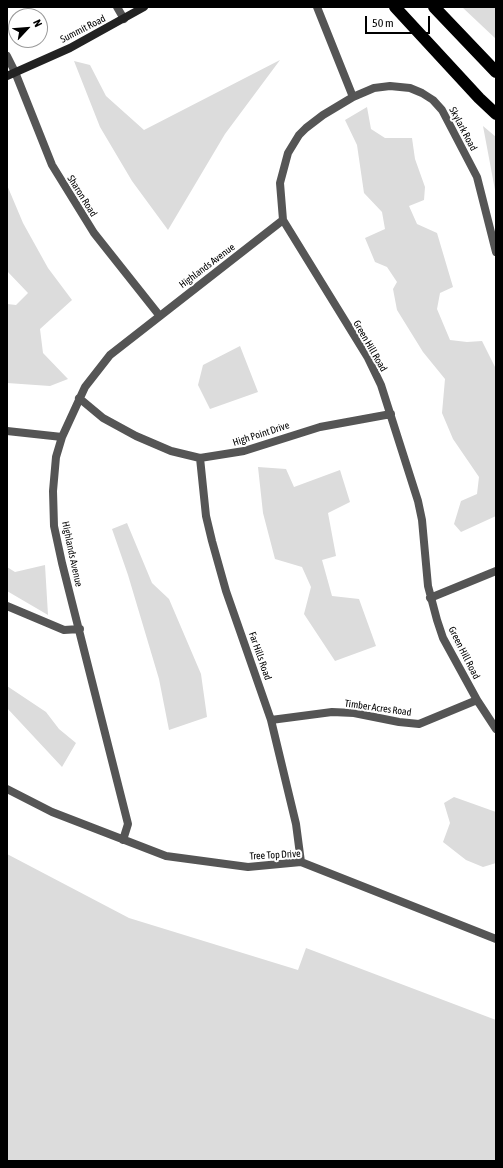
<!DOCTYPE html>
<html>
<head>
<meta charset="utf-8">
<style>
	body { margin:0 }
	#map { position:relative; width:503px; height:1168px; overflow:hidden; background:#fff; font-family:"Asap Condensed",sans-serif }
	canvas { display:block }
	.frame { position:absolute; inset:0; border:8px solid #000; pointer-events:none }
	.north { position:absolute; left:8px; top:8px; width:40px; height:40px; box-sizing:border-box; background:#fff; border:1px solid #999; border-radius:50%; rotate:64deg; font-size:11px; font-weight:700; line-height:16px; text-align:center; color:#000 }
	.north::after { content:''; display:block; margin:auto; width:14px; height:18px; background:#000; clip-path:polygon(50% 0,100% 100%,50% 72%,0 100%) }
	.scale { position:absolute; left:365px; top:16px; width:65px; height:18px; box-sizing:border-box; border:2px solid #000; border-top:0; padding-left:5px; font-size:12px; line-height:14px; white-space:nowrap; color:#000; -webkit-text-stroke:3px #fff; paint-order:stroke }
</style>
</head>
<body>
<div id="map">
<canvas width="503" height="1168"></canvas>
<div class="frame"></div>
<div class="north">N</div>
<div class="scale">50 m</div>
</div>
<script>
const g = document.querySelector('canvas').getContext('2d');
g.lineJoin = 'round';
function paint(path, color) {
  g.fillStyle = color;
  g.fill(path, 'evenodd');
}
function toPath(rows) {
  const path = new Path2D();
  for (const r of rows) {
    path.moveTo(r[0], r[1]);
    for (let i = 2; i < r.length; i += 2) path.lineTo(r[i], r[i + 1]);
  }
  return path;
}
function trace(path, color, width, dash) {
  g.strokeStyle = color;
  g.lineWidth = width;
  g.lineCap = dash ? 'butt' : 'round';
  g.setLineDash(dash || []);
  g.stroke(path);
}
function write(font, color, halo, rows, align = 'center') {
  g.font = font + ' "Asap Condensed",sans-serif';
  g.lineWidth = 4;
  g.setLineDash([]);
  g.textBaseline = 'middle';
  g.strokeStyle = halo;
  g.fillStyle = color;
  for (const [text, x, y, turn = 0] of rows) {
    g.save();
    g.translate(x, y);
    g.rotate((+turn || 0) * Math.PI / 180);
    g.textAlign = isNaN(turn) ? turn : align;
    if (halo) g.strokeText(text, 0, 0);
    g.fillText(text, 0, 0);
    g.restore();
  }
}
paint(toPath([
	[462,7,496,7,496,39],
	[280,60,225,134,168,230,132,181,100,127,74,61,90,65,106,96,144,130],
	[367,107,371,129,385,138,412,138,415,159,425,187,424,200,409,206,417,224,437,233,453,287,440,293,437,309,450,340,467,342,482,341,496,369,496,516,461,532,454,524,461,501,477,494,479,477,453,439,442,413,445,379,423,352,397,310,393,289,397,282,387,267,375,262,365,238,385,229,382,212,364,193,357,145,345,120],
	[483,126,496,137,495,190],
	[7,185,23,223,48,268,72,300,40,329,43,353,68,379,50,386,7,383,7,304,16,305,28,293,7,271],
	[240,346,258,392,210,409,198,385,203,365],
	[258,467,286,469,294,487,340,470,350,502,328,513,336,556,322,560,332,596,359,599,376,646,335,661,304,614,311,587,302,567,275,559,263,513],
	[127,523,152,583,169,599,201,674,207,717,169,730,159,679,128,575,112,529],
	[45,565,48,615,7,591,7,567,15,572],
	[7,686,46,712,59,729,76,743,62,767,7,708],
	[454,797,496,812,496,863,483,867,466,860,443,842,450,823,444,803],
	[7,854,129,918,298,970,306,948,496,1020,496,1161,7,1161]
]), '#dcdcdc');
trace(toPath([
	[495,7,496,8]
]), '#777', 1.5, [1, 2]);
trace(toPath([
	[117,7,124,19],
	[317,7,353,97],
	[7,56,15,72,52,165,94,233,159,315],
	[496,252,477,177,442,110,433,100,422,93,410,88,390,86,374,88,353,97,323,115,306,128,299,135,288,153,280,183,283,220,368,358,381,385,418,501,422,520,428,586,437,620,443,638,477,700,496,729],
	[79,398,103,418,136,436,171,451,200,458,244,451,320,427,391,414],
	[7,431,62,437],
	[200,458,206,516,212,541,226,591,271,720,296,824,301,862],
	[430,598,496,571],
	[7,606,64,630,80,629],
	[271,720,332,712,354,713,399,722,419,724,477,700],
	[7,789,52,812,166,856,248,867,301,862,496,939],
	[123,840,128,824,62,563,54,526,53,491,56,457,62,437,85,387,110,355,283,220]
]), '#555', 8);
trace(toPath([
	[7,76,70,48,144,7]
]), '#222', 8);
trace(toPath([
	[395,7,479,98,496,114],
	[434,7,496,72]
]), '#000', 12);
write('10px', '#000', '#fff', [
	["Summit Road",83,29,-27],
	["Skylark Road",463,129,62],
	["Sharon Road",82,196,58],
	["Highlands Avenue",207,266,-37],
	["Green Hill Road",370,346,60],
	["High Point Drive",261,434,-18],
	["Highlands Avenue",72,554,78],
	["Green Hill Road",464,653,63],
	["Far Hills Road",260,656,71],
	["Timber Acres Road",378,708,8],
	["Tree Top Drive",275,855,-3]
]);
</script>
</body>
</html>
